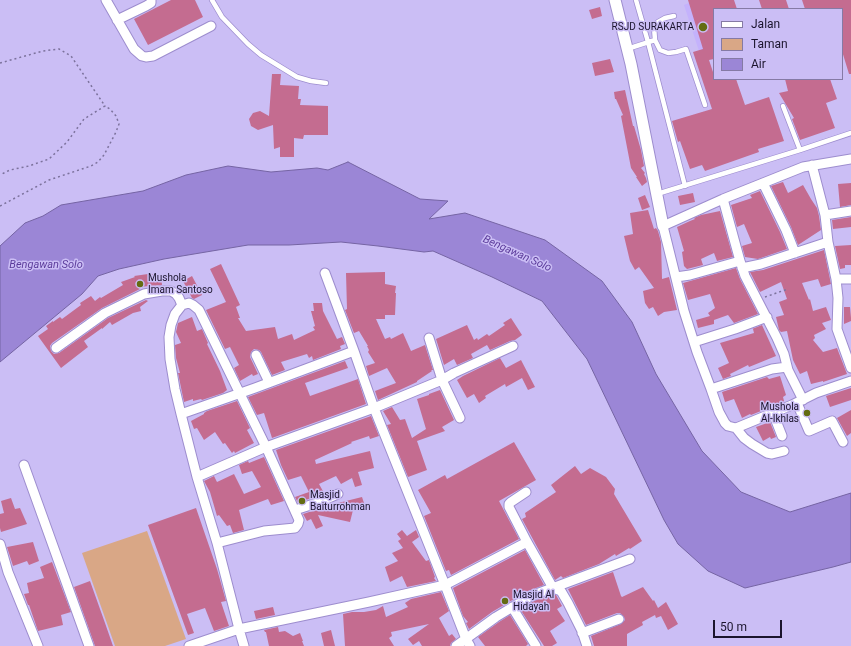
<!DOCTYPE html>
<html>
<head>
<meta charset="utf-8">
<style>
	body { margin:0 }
	#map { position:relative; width:851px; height:646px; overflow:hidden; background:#cbbef5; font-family:Roboto,sans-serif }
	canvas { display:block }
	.legend { position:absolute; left:713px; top:8px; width:130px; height:72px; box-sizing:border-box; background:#cbbef5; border:1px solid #857aa5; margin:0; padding:5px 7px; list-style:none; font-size:12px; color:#1b142d }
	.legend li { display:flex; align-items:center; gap:8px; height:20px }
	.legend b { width:20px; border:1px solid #857aa5 }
	.scale { position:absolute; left:713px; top:620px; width:69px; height:18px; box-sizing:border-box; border:2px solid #1b142d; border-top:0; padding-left:5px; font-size:12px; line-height:14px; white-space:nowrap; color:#1b142d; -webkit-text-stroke:3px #cbbef5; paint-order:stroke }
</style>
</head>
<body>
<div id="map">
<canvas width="851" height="646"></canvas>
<ul class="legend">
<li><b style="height:5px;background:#fff"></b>Jalan</li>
<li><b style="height:11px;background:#d9a786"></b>Taman</li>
<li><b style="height:11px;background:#9b86d6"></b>Air</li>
</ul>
<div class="scale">50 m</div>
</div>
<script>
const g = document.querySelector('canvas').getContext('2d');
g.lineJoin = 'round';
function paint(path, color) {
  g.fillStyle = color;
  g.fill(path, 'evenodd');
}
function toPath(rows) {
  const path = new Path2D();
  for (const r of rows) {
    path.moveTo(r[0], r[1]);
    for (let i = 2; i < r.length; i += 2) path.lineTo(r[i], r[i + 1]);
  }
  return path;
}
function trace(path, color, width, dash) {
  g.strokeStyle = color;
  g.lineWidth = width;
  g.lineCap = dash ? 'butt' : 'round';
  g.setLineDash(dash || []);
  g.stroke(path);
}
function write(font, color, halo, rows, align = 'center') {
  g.font = font + ' Roboto,sans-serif';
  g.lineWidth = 3;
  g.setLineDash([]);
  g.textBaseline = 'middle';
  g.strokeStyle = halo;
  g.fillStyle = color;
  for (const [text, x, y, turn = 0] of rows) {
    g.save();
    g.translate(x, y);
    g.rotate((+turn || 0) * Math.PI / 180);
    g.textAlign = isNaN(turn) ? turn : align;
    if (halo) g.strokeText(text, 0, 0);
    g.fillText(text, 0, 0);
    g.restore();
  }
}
paint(toPath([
	[696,0,714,9,714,45,699,51,684,5]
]), '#c4b2fc');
paint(toPath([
	[147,531,186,639,165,646,115,646,82,553]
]), '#d9a786');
const water = toPath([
	[348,162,420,199,448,201,429,219,465,213,545,240,602,281,632,322,656,374,702,451,741,492,790,512,851,493,851,562,833,567,745,588,708,571,678,544,664,520,587,359,542,301,492,277,433,251,424,252,378,246,341,242,289,245,248,245,164,259,119,269,98,276,82,294,0,362,0,246,25,223,43,216,61,205,143,191,186,175,228,166,271,172,317,168,328,170,348,162]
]);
paint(water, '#9b86d6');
trace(water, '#7564a3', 1);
paint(toPath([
	[171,0,195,0,203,17,148,45,134,19],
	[688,0,734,0,737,9,714,9,714,59,709,60,714,75,714,79,736,79,745,105,769,97,784,141,758,149,759,152,705,171,702,165,690,169,680,141,678,142,672,121,712,109,693,52,703,49],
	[759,0,786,0,789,9,762,9],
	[802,0,851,0,851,74,849,74,842,51,842,9,805,9],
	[600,7,602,16,592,19,589,10],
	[610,59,614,72,595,76,592,63],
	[272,74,281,74,280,85,299,86,298,99,301,99,300,105,328,106,328,135,304,135,303,139,294,138,294,157,280,157,280,147,274,149,273,125,258,130,251,126,249,119,253,113,260,111,269,116],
	[785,79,830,79,837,99,826,103,835,128,800,140,792,119,794,118,779,93,788,91],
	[625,90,633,126,634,126,641,150,644,166,641,168,645,173,644,174,646,178,647,182,642,186,636,177,637,177,631,168,621,116,623,115,616,99,615,99,614,92],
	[783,182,788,193,803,185,811,199,817,208,819,216,821,230,798,245,791,227,771,186],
	[851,183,851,205,840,207,838,184],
	[760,191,780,232,787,249,758,259,745,257,742,246,752,243,744,224,737,227,731,205,752,198,750,195],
	[693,193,695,202,680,205,678,196],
	[645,195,650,207,642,210,638,198],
	[648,210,654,229,656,228,658,231,661,242,662,279,669,277,677,310,664,312,658,316,653,307,649,309,645,303,643,291,654,288,639,267,635,270,630,261,629,257,624,236,633,234,630,213],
	[720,211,733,257,717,261,714,253,701,259,703,265,687,269,684,266,682,252,684,251,677,227,690,221,695,219,694,218,701,215],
	[851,217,851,227,833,229,832,220],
	[851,245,851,265,845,265,845,268,840,269,835,246],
	[824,250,831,284,821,287,818,279,802,283,809,300,810,299,813,311,826,307,831,320,822,323,826,329,814,335,815,338,813,340,823,352,837,348,847,374,823,382,823,381,811,384,807,371,800,374,793,360,787,331,781,332,779,330,776,317,784,315,779,302,787,299,781,282,760,292,750,272,763,270],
	[221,264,240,305,236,307,240,318,238,318,246,331,275,327,278,339,292,334,294,340,315,330,313,327,315,326,311,311,314,311,313,303,322,303,323,311,337,339,342,337,345,344,340,346,341,349,313,360,312,356,309,358,307,354,281,362,285,370,272,375,261,352,259,350,254,349,251,352,250,357,258,374,253,376,252,374,240,381,234,368,239,365,230,347,225,349,206,310,226,302,210,269],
	[736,268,740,279,758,314,734,323,728,315,714,320,714,324,698,328,696,320,710,316,708,313,715,308,710,294,688,300,683,283],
	[385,272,385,284,396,286,395,293,396,293,395,315,385,315,385,319,376,319,385,339,390,337,391,339,403,333,411,351,425,345,433,370,431,370,432,371,417,381,417,382,378,400,375,391,396,383,387,368,369,376,366,366,375,363,368,352,369,350,367,346,368,346,359,331,354,333,345,310,347,309,346,273],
	[148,274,161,274,162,285,138,287,140,289,102,308,52,343,50,346,51,351,54,354,59,353,108,318,146,300,148,301,140,307,141,311,133,313,112,325,110,322,102,329,102,328,84,341,88,347,61,368,38,336,48,329,46,326,53,321,53,322,60,317,62,319,81,305,80,303,91,296,95,301,100,297,101,298,123,285,121,282,135,277,134,276],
	[192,276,202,295,194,299,192,298,183,281],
	[844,307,850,307,851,318,851,321,844,324],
	[192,317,197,331,202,329,208,343,207,344,220,371,227,390,223,393,202,400,201,399,193,401,193,399,184,402,178,373,180,373,176,358,175,345,181,343,176,332,178,323],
	[511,318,522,335,515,340,510,341,490,350,487,345,471,354,473,358,457,365,454,359,444,365,436,339,467,325,474,340,477,338,478,340,487,334,489,336,505,325,503,323],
	[762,325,776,356,749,367,748,365,730,374,731,376,723,379,718,368,729,363,720,343,754,333,753,329,752,329],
	[500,358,506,368,521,360,535,387,528,390,522,378,506,387,505,384,485,396,486,398,479,403,474,394,467,398,457,380,463,376],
	[345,361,348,368,305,383,310,396,358,379,366,404,272,438,264,413,257,415,248,397],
	[780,376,786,395,783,397,784,401,781,403,751,415,750,414,742,418,734,399,725,402,722,392,767,377,769,379],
	[851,388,851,400,830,407,826,396],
	[440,390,454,420,442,427,445,431,417,441,427,470,408,477,387,425,391,424,383,411,392,407,400,420,405,419,412,438,426,429,417,399,429,395,429,394],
	[237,401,250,428,247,430,254,443,235,453,234,451,232,453,225,443,223,444,215,432,204,440,197,428,194,429,191,421,204,414,204,413,207,411],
	[851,410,851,433,847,436,837,418],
	[371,416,379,436,370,439,369,436,351,442,352,443,315,460,316,464,370,451,374,468,358,472,362,485,355,487,352,478,341,484,336,476,319,484,324,493,298,503,295,497,309,492,301,476,288,480,281,465,276,450],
	[770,422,776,437,771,439,770,437,763,441,756,427],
	[514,442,536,480,499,501,519,539,451,575,449,570,446,571,424,516,431,513,418,490,445,475,447,479],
	[264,457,284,501,271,505,268,499,239,510,244,530,233,533,230,525,227,526,219,515,217,516,210,492,204,481,214,476,217,482,234,474,244,494,261,487,252,471,242,474,239,465,248,461,249,463],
	[575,466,581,474,590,468,606,477,615,489,614,494,642,541,630,549,629,548,616,556,615,554,599,564,563,578,561,576,555,580,522,519,526,517,525,513,556,492,551,485],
	[362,497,365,506,353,510,350,522,318,515,323,526,316,529,311,519,307,521,303,514,322,508,333,503,334,504],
	[11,498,15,509,20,508,27,524,1,532,0,528,0,514,4,513,1,501],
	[196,508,217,569,226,601,221,602,229,626,214,631,205,608,187,614,194,633,188,635,148,525],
	[402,530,407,536,416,530,419,537,412,542,426,561,429,560,435,577,434,578,436,581,407,587,402,576,390,582,385,567,398,561,392,553,403,548,398,541,401,539,397,534],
	[33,542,39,561,29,565,27,561,13,566,7,547],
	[525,550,544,585,528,591,509,602,492,612,469,629,466,623,468,622,463,616,453,588],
	[52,562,71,612,61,615,63,625,38,631,29,605,28,605,24,594,29,593,27,583,44,578,40,567],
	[613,572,621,596,622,597,643,587,653,601,654,600,658,608,666,602,678,624,668,630,661,616,656,618,655,615,642,622,643,625,627,634,627,646,594,646,591,636,621,624,625,620,624,617,620,613,617,613,586,625,568,589],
	[90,581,105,623,113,646,95,646,74,587],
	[441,592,449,611,439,618,449,636,452,634,456,639,451,643,450,646,422,646,419,641,413,645,408,639,429,624,391,632,392,636,389,638,394,646,345,646,343,614,352,612,364,612,376,610,383,606,386,617,408,607,405,603,411,599],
	[553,594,556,595,562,606,557,609,565,621,550,631,557,643,552,646,544,646,520,609,534,601],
	[273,607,275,615,256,619,254,611],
	[510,615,528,644,526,646,485,646,478,637,499,622],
	[278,627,279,632,285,631,293,636,300,633,303,641,302,641,304,646,269,646,266,632,265,632,264,630],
	[331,630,335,646,324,646,321,633]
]), '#c46c90');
const service = toPath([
	[212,0,222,17,248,44,261,55,297,77,311,81,326,83],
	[636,0,648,42,685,186],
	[655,40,654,27,658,22,665,18,674,16],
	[627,49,655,40,660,50,668,53,676,52,686,49,705,105],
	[783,106,800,150],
	[657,194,800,150,851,133]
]);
const minor = toPath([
	[106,0,134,49,142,56,146,57,153,56,211,26],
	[117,20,146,6,151,3,151,0],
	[851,159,803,167,723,199,663,226,684,311,697,352,711,389,719,412,725,423,728,426,736,428,741,426,792,405,816,393,851,381],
	[812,165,825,215,828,242,836,279,838,298,837,329,851,368],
	[763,183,786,230,795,253],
	[723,199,740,261,745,276,777,338,784,354,788,370,803,400],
	[825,215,851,211],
	[742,268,761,264,828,242],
	[325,273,354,351,374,408,445,585,466,639,470,646],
	[676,277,690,275,740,261],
	[836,279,851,279],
	[429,338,442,380,460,418],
	[694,342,735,329,767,317],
	[56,348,105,313,144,294,162,291,171,291,176,294,179,298,182,305],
	[256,355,269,382],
	[711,389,772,369,787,367],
	[797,403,809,431,832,421,843,442],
	[773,413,782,436],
	[181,414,255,388,354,351],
	[736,428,744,438,752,444,767,453,772,454,784,451],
	[24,465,89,646],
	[197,477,266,447,374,408,442,380,454,373,513,346],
	[526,492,511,502,509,504,509,507,527,542,553,588,561,591,568,603,582,631,587,646],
	[295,510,320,502,338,494],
	[217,543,264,531,295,528,298,524,299,520,266,447,199,310,193,305,189,303,182,305,175,314,171,325,169,337,170,359,175,389,181,414,197,477,217,543,239,629,244,646],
	[0,544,8,572,38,646],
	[512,607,536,646],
	[582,633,619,619],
	[189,646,239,629,369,602,445,585,527,542],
	[456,646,496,617,531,596,630,559]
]);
const tertiary = toPath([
	[615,0,631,64,663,226]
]);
trace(service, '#9d8dce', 6);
trace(minor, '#9d8dce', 11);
trace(tertiary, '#9d8dce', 13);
trace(toPath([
	[0,63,43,51,59,49,71,56,105,106,84,119,67,142,49,159,29,166,10,170,0,175],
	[0,206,49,180,91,166,98,162,104,155,116,132,119,124,116,116,110,109,105,106],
	[765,297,788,289]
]), '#7c729c', 1.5, [2, 3]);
trace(service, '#fff', 4.5);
trace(minor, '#fff', 9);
trace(tertiary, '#fff', 11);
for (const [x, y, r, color] of [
	[703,27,5,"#646c12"],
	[140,284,4,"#646c12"],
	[807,413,4,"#646c12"],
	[302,501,4,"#646c12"],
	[505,601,4,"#646c12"]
]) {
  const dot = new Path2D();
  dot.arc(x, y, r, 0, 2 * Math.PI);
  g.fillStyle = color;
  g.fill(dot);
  trace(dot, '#cbbef5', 1.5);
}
write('10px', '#1b142d', '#cbbef5', [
	["RSJD SURAKARTA",694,27,"right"],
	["Mushola",148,278],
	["Imam Santoso",148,290],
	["Mushola",799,407,"right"],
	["Al-Ikhlas",799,419,"right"],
	["Masjid",310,495],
	["Baiturrohman",310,507],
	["Masjid Al",513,595],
	["Hidayah",513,607]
], 'left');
write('italic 11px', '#5c3c9b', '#cbbef5', [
	["Bengawan Solo",517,254,24],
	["Bengawan Solo",46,265]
]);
</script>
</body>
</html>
